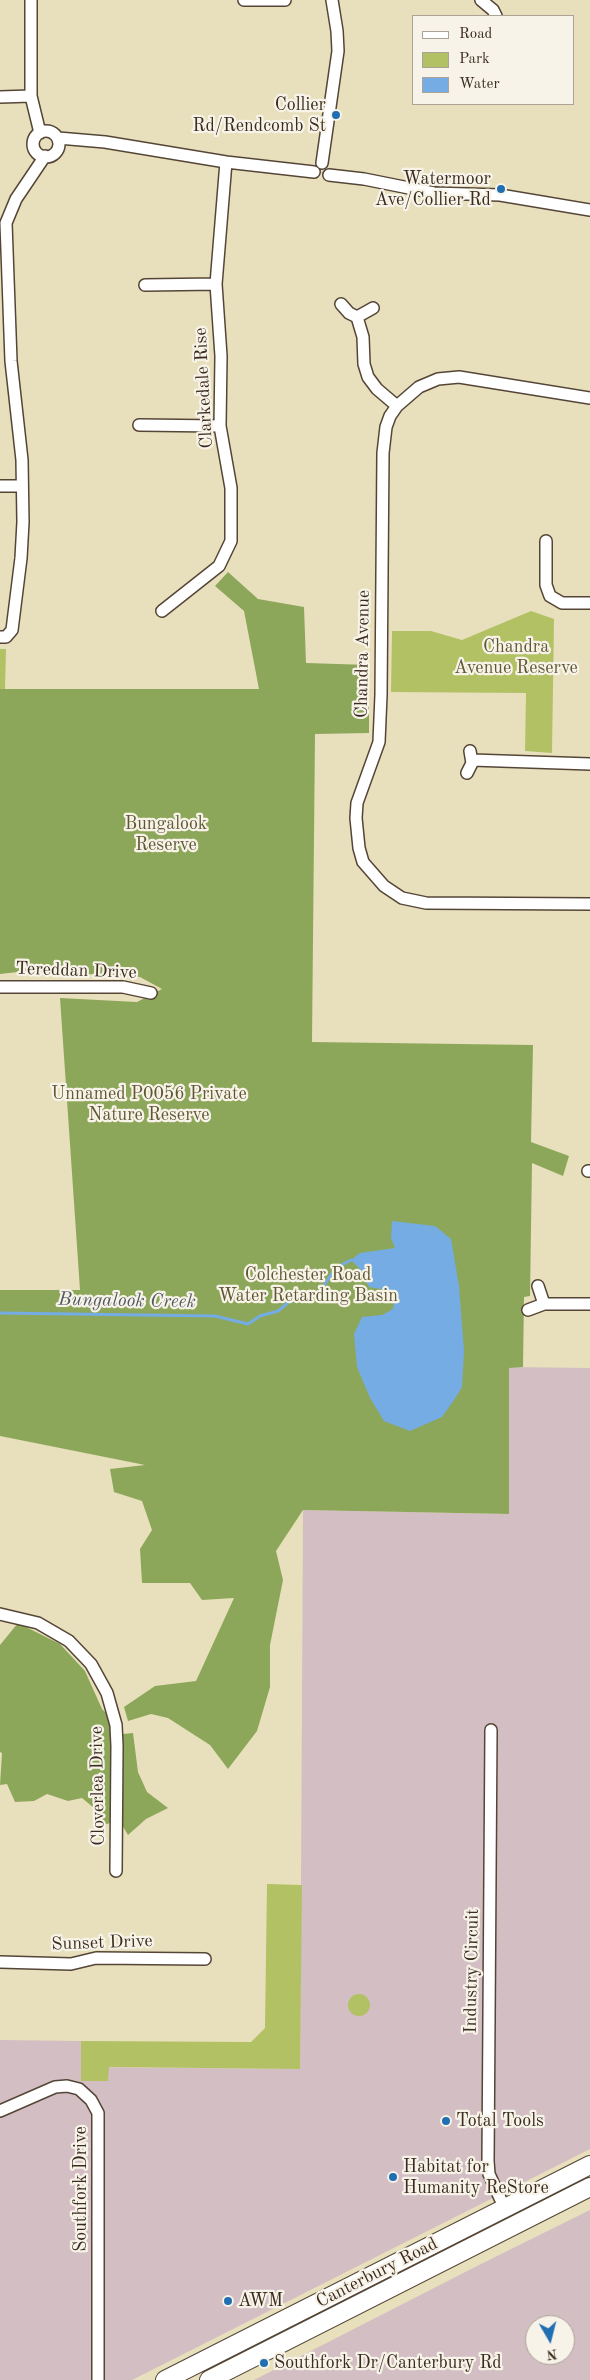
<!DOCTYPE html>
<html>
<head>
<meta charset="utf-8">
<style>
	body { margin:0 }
	#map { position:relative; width:590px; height:2380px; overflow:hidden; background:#e8e0bc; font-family:"Old Standard TT",serif }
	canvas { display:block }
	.legend { position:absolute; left:412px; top:15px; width:162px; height:90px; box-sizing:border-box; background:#f7f3e8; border:1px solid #aca397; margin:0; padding:6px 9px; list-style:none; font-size:15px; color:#3b2a1e }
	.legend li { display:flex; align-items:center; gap:10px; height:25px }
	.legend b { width:25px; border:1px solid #aca397 }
	.north { position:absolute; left:525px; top:2315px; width:50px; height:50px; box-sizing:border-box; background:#f7f3e8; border:1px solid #aca397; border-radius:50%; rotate:172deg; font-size:14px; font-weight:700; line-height:20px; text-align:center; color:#3b2a1e }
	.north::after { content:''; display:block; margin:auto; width:18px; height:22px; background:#1f6fb2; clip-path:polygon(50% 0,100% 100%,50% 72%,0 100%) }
</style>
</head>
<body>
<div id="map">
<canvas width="590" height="2380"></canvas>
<ul class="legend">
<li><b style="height:6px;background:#fff"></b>Road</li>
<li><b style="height:14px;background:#b2c164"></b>Park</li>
<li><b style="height:14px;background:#74ace3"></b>Water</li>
</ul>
<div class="north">N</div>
</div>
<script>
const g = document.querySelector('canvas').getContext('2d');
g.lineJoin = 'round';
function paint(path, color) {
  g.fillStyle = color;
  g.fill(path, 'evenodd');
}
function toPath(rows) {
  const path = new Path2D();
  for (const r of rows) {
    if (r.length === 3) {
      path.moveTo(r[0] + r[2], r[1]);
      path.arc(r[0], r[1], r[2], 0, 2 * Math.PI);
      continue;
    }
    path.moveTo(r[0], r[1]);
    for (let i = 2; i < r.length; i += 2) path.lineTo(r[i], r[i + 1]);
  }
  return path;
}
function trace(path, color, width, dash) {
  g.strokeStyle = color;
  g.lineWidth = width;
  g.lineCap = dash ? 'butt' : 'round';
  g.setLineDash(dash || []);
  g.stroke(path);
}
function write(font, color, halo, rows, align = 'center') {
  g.font = font + ' "Old Standard TT",serif';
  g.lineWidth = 4.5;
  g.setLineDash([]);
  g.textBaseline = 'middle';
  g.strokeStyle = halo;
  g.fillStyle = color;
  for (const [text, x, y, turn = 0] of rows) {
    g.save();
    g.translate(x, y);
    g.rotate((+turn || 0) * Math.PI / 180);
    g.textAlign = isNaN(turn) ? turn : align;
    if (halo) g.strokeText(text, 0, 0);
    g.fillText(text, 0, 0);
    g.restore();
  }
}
paint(toPath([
	[509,1367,590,1368,590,2149,132,2380,0,2380,0,2040,81,2041,81,2067,300,2069,303,1510,509,1514],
	[590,2210,590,2380,254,2380,481,2264],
	[535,2325,565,2325,565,2355,535,2355]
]), '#d2bec3');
paint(toPath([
	[531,611,554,619,552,753,525,751,526,693,391,692,392,631,431,631,462,640],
	[0,649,6,649,5,689,0,689],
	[267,1884,302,1885,300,2069,109,2067,108,2081,81,2081,81,2041,251,2042,265,2028],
	[359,2005,11]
]), '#b2c164');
paint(toPath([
	[228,572,258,599,304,607,306,663,369,665,369,733,315,734,312,1042,533,1045,531,1142,569,1156,563,1176,532,1163,530,1296,524,1297,523,1367,509,1368,509,1514,303,1510,276,1551,283,1580,270,1645,270,1687,257,1731,228,1769,210,1745,168,1718,151,1714,128,1721,124,1707,155,1686,196,1681,234,1598,202,1600,190,1583,142,1583,140,1549,152,1530,142,1501,114,1492,110,1469,145,1465,0,1436,0,1290,80,1290,60,998,137,1002,162,989,140,977,27,971,0,974,0,689,259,689,244,611,215,586],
	[18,1623,60,1644,85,1671,102,1709,109,1716,113,1735,133,1733,138,1772,147,1792,168,1808,146,1819,128,1835,119,1820,101,1826,94,1808,82,1798,68,1801,47,1794,34,1801,15,1802,7,1784,0,1785,2,1753,0,1752,0,1645]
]), '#8da75a');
paint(toPath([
	[392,1221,435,1226,451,1239,459,1286,464,1351,462,1387,456,1397,442,1417,410,1431,384,1421,370,1398,357,1367,354,1334,362,1317,382,1315,393,1309,394,1301,387,1290,369,1287,360,1269,351,1260,360,1253,395,1248,391,1238]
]), '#74ace3');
trace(toPath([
	[0,1313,215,1316,248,1324,260,1316,278,1311,290,1301,317,1295,336,1268,351,1260]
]), '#74ace3', 3);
const minor = toPath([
	[31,0,31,96,40,133],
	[244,0,285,0],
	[481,0,493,10,496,16],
	[0,97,31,96],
	[46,144,13],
	[58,138,105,142,226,162,314,172],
	[322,163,338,51,337,31,332,0],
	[329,175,364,179,434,193,500,195,590,210],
	[145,285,216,284],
	[341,304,349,313,357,317,373,308],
	[357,317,363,337,364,364,368,377,377,389,397,406],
	[590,398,459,377,438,379,419,387,397,406,390,416,386,427,383,453,381,695,379,742,357,803,356,818,359,848,363,862,384,886,402,898,426,903,590,904],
	[139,425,220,426],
	[0,486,22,486],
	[546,541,546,585,550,596,562,603,590,603],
	[162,611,219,566,231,541,231,488,220,426,221,356,216,284,226,162],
	[0,637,6,637,12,630,21,558,23,522,22,460,11,361,6,223,16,199,45,156],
	[472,760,590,764],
	[467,773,472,763,470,751],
	[0,987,123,987,151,993],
	[588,1171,590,1171],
	[538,1286,544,1304],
	[528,1310,544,1304,590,1304],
	[0,1614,38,1623,69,1641,91,1664,107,1693,116,1725,117,1746,116,1871],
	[491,1730,488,2161,489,2174,505,2209],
	[0,1962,71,1964,96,1958,205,1959],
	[0,2111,55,2087,67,2086,79,2089,91,2100,98,2113,98,2380]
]);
const primary = toPath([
	[165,2380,590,2165],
	[209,2380,590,2187]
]);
trace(minor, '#554536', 14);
trace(primary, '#554536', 20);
trace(minor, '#fff', 11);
trace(primary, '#fff', 18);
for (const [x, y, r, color] of [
	[336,115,5,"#1f6fb2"],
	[501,189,5,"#1f6fb2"],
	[446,2121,5,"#1f6fb2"],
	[393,2177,5,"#1f6fb2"],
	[228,2301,5,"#1f6fb2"],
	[264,2363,5,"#1f6fb2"]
]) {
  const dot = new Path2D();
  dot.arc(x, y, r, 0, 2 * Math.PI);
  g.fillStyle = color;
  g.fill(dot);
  trace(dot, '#f7f3e8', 2);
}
write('18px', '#3b2a1e', '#f7f3e8', [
	["Collier",326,105,"right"],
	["Rd/Rendcomb St",326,126,"right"],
	["Watermoor",491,179,"right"],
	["Ave/Collier Rd",491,200,"right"],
	["Total Tools",456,2121],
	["Habitat for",403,2167],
	["Humanity ReStore",403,2188],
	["AWM",238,2301],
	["Southfork Dr/Canterbury Rd",274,2363]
], 'left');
write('18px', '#3b2a1e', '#f7f3e8', [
	["Clarkedale Rise",204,388,-93],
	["Chandra Avenue",363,654,-89],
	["Tereddan Drive",76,971,2],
	["Cloverlea Drive",98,1786,-91],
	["Sunset Drive",102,1943,-2],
	["Industry Circuit",472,1971,-89],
	["Southfork Drive",81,2189,-90],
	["Canterbury Road",377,2273,-27]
]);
write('18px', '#5f5733', '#f7f3e8', [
	["Chandra",516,647],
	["Avenue Reserve",516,668],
	["Bungalook",166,824],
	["Reserve",166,845],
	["Unnamed P0056 Private",149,1094],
	["Nature Reserve",149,1115],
	["Colchester Road",308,1275],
	["Water Retarding Basin",308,1296]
]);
write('italic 19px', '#4f5863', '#f7f3e8', [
	["Bungalook Creek",127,1301,1]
]);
</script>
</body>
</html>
